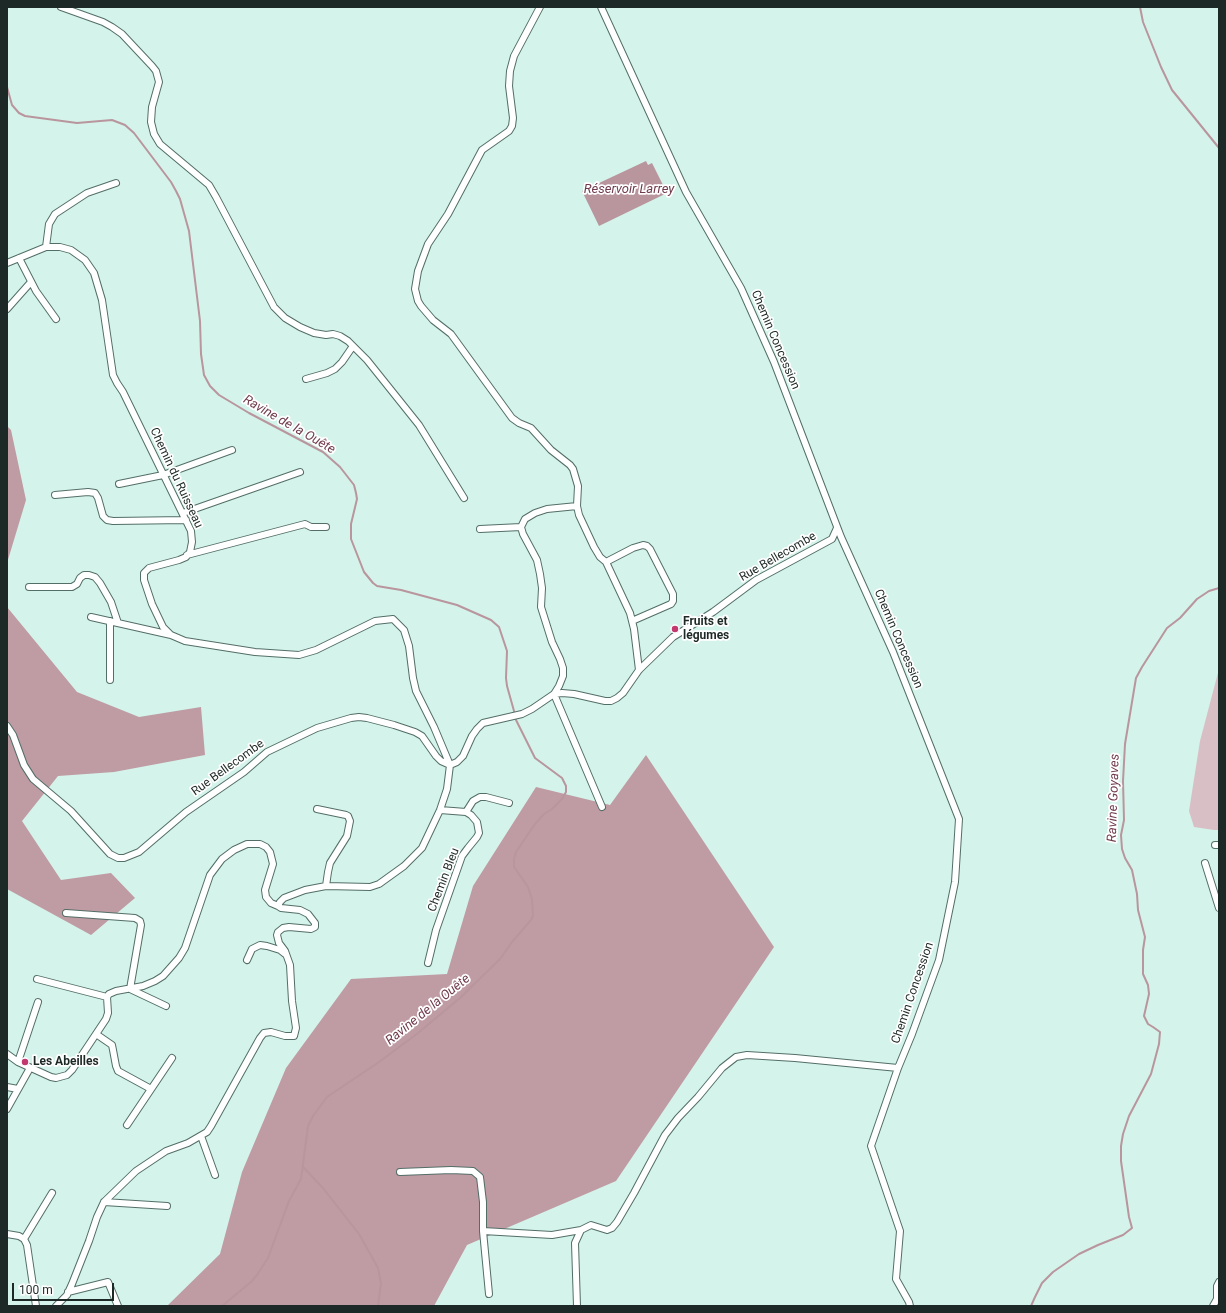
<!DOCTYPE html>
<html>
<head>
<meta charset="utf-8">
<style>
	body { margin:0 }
	#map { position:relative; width:1226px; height:1313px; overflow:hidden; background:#d4f3ea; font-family:Roboto,sans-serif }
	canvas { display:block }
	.frame { position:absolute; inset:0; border:8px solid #1d2926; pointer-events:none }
	.scale { position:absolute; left:12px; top:1283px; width:102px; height:18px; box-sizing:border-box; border:2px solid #1d2926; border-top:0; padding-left:5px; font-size:12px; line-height:14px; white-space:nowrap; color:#1d2926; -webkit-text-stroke:3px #fff; paint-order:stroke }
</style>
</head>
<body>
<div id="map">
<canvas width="1226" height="1313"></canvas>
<div class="frame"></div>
<div class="scale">100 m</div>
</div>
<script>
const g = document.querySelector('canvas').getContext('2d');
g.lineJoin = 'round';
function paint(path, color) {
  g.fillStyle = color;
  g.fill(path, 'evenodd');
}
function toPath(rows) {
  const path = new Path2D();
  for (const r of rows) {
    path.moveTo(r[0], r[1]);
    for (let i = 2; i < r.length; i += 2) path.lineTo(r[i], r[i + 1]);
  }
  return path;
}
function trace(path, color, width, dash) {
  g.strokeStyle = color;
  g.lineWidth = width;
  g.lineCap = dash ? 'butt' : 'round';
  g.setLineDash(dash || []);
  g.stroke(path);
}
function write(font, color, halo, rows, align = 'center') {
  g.font = font + ' Roboto,sans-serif';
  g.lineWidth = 3.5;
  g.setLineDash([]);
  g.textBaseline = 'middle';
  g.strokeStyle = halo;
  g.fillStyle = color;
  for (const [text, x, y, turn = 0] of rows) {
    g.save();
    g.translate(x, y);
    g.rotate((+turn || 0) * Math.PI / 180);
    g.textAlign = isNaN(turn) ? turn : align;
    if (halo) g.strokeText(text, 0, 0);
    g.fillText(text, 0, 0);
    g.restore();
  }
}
paint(toPath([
	[1219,669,1219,830,1214,830,1194,827,1189,811,1200,741]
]), '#d8bfc5');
paint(toPath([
	[7,426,11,430,26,500,7,563],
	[7,607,77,692,139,717,201,707,205,755,114,772,58,776,22,821,61,880,111,873,135,898,91,935,7,889],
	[646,755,774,947,616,1181,467,1245,434,1306,167,1306,220,1254,242,1172,286,1068,351,979,447,974,473,886,536,787,610,805]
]), '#bf9ba4');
paint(toPath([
	[646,161,648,165,652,163,667,193,599,226,582,191]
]), '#b9959e');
trace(toPath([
	[1140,7,1143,22,1161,67,1172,90,1219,148],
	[7,87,12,105,19,113,25,116,77,123,112,120,125,125,134,133,171,182,176,191,180,199,189,231,200,321,201,354,204,375,210,386,219,395,249,413,323,452,340,467,354,485,356,493,357,499,351,524,351,539,364,572,373,583,377,586,401,590,457,605,491,620,499,627,507,651,506,678,507,686,514,711,515,718,535,758,562,778,566,786,566,792,562,799,552,809,544,814,535,824,516,852,514,859,514,867,528,887,532,899,533,916,531,920,512,942,500,959,461,997,418,1033,379,1062,327,1097,313,1116,308,1126,301,1179,289,1201,268,1258,257,1275,251,1282,222,1306],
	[303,1167,323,1188,359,1234,378,1268,381,1283,378,1306],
	[1031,1306,1035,1297,1042,1283,1053,1272,1079,1254,1098,1245,1123,1235,1132,1228,1129,1217,1121,1161,1121,1146,1123,1134,1129,1116,1151,1074,1159,1044,1160,1032,1153,1027,1148,1024,1144,1016,1149,994,1148,985,1143,974,1143,950,1145,937,1138,910,1137,894,1132,870,1125,858,1122,849,1121,835,1124,820,1123,781,1125,744,1136,678,1142,667,1167,628,1180,618,1197,599,1209,591,1219,588]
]), '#b9959e', 2);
const street = toPath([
	[61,7,103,22,112,27,122,34,152,66,156,71,159,82,152,107,151,122,154,134,160,144,209,185,216,197,274,307,285,318,300,327,314,333,326,335,333,334,340,336,348,341,367,360,419,425,464,498],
	[540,7,514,56,510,71,509,86,513,118,512,126,509,131,482,150,448,214,428,244,418,271,415,289,418,301,421,306,433,320,451,334,512,418,519,423,531,428,551,450,570,465,573,469,578,486,577,506,579,515,594,547,600,557,606,562,630,613,634,629,639,670],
	[601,7,686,192,741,288,774,362,841,537,893,652,959,819,955,882,939,960,912,1034,898,1068,871,1146,900,1231,896,1279,909,1302,910,1306],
	[46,247,49,224,55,214,87,193,116,183],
	[19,258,36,291,56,319],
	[7,263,46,247,60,247,71,250,85,260,94,273,102,300,113,375,117,383,123,392,191,531,192,542,190,552,186,557,179,560,149,568,144,573,144,580,152,604,163,627,171,635,185,641,255,652,299,655,316,650,375,621,393,619,404,630,409,646,413,678,416,691,434,727,450,765,447,789,440,810,422,848,404,866,379,884,370,887,326,886,305,890,284,898,280,902,278,906,281,908,300,910,308,914,315,923,315,927,311,929,289,927,283,928,278,932,277,935,279,943,285,951,290,965,292,1001,296,1028,294,1036,285,1036,271,1032,264,1033,260,1038,211,1126,207,1132,188,1143,166,1151,136,1171,104,1202,97,1217,89,1241,72,1284,67,1295,56,1306],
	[7,309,31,282],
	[306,379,327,373,335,369,342,362,353,346],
	[119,484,163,475,232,450],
	[55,495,88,492,95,493,98,498,103,516,107,520,113,521,186,520],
	[577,506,547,509,535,513,525,519,521,527,523,534,537,560,540,574,542,588,541,607,552,642,560,659,563,668,563,676,559,686,554,694,602,807],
	[183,513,300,472],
	[480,529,521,527],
	[187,555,305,524,311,527,326,527],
	[606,562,633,548,643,545,647,546,650,549,673,594,673,601,671,604,632,621],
	[29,587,72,587,77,584,80,578,84,575,89,575,95,577,100,583,111,602,118,623],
	[91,617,171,635],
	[110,621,110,680],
	[7,726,13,735,24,765,33,779,71,811,110,854,118,858,124,858,139,852,186,812,244,772,267,752,317,728,351,718,359,717,367,718,394,725,415,732,422,736,436,756,441,761,450,765,457,762,463,756,472,736,477,729,483,723,522,714,532,709,554,694,562,693,574,694,605,701,611,701,617,698,623,693,639,670,673,637,713,612,756,580,832,539,837,528],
	[317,809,346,815,348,816,350,821,347,836,330,863,328,872,326,886],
	[466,812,473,801,480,797,486,797,509,803],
	[1215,845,1219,845],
	[1205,863,1219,908],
	[66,913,135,918,140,921,141,925,130,989,166,1006],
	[247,960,252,949,260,945,267,946,280,950,285,954],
	[428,963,436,930,462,856,468,848,477,837,479,833,477,822,471,815,466,812,440,810],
	[37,979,107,997],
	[96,1034,112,1045,113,1050,116,1066,118,1071,151,1089],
	[7,1054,18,1062,51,1077,56,1078,67,1075,72,1070,106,1019,108,1013,107,997,109,994,116,991,143,986,155,981,163,976,179,958,185,948,210,875,222,859,234,850,247,844,260,844,266,847,270,852,273,864,265,890,266,897,271,903,278,906],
	[18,1062,38,1002],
	[7,1087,18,1089],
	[7,1109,30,1068],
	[127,1125,172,1058],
	[201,1136,215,1175],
	[400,1172,451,1170,473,1171,480,1177,483,1202,483,1231,489,1294],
	[104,1202,167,1206],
	[483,1231,552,1235,581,1230],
	[7,1234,19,1236,24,1239,27,1245,36,1306],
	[24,1239,52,1193],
	[68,1292,108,1282,118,1306],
	[577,1306,575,1243,581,1230,591,1225,607,1230,612,1228,617,1222,634,1193,665,1135,678,1118,698,1097,722,1068,736,1057,747,1055,795,1058,898,1068],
	[1213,1306,1217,1299,1217,1286,1219,1282]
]);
trace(street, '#536e67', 8);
trace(street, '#fff', 6);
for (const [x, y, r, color] of [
	[675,629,4,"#c3386f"],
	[25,1062,4,"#c3386f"]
]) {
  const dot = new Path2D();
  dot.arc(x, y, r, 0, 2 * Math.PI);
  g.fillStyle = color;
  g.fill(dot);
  trace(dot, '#fff', 1.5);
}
write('12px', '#1d2926', '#fff', [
	["Chemin Concession",775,340,67],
	["Chemin du Ruisseau",176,478,65],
	["Rue Bellecombe",778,557,-30],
	["Chemin Concession",898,639,67],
	["Rue Bellecombe",228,768,-36],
	["Chemin Bleu",444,880,-69],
	["Chemin Concession",913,993,-71]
]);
write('bold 12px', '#1d2926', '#fff', [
	["Fruits et",683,622],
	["légumes",683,636],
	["Les Abeilles",33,1062]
], 'left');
write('italic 13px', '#703c4c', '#fff', [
	["Réservoir Larrey",629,190],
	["Ravine de la Ouête",289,425,30],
	["Ravine Goyaves",1114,798,-88],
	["Ravine de la Ouête",428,1010,-39]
]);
</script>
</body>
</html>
